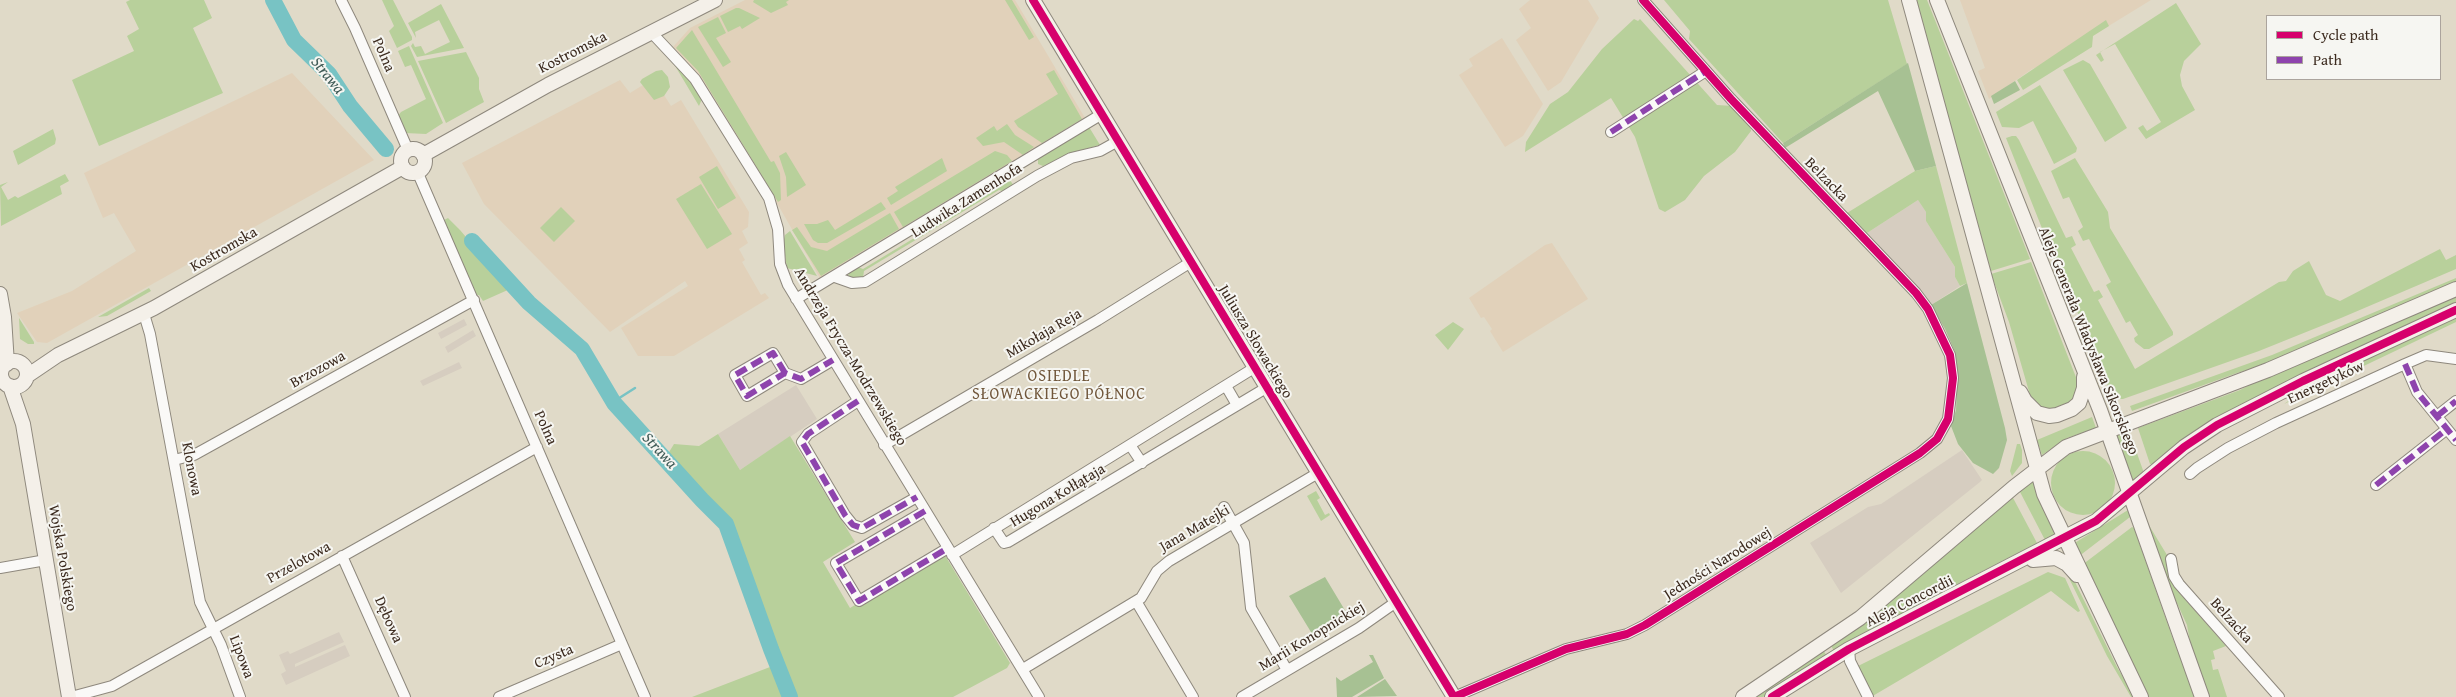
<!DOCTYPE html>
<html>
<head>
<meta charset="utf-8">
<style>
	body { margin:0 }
	#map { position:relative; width:2456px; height:697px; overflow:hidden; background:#e0dac8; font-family:"Gentium Book Plus",serif }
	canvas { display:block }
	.legend { position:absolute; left:2266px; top:15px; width:175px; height:65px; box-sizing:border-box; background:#f6f6f2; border:1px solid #aba49d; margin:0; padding:6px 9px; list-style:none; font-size:15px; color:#3b2a1e }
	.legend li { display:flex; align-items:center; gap:10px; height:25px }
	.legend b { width:25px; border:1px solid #aba49d }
</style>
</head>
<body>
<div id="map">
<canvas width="2456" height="697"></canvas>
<ul class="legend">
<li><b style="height:6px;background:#d6006c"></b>Cycle path</li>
<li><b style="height:6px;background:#8e44ad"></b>Path</li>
</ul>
</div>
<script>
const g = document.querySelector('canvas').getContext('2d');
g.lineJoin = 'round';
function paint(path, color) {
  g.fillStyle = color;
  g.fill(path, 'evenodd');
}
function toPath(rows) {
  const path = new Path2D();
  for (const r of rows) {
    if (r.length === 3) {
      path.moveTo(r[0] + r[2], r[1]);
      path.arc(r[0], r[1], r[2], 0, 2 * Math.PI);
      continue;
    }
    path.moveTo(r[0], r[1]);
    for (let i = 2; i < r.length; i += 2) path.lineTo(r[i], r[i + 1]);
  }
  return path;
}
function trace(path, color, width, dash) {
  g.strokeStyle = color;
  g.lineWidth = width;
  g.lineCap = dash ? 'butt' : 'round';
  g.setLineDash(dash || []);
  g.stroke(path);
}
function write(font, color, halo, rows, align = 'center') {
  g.font = font + ' "Gentium Book Plus",serif';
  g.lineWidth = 4;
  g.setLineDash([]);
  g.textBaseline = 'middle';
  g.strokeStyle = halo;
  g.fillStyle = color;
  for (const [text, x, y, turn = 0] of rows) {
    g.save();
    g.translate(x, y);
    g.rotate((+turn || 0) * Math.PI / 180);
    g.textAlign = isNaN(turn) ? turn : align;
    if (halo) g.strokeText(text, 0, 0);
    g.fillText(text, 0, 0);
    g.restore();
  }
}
paint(toPath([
	[745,0,1015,0,1085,118,820,278,766,184,702,80,673,47,690,28],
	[1530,0,1588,0,1599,18,1561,82,1548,91,1516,40,1531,28,1519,9],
	[1960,0,2151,0,2050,62,2032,69,1989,99,1978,71,1985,68],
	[1502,38,1543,104,1523,136,1505,147,1459,75,1473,66,1469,59],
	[292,73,374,160,47,343,37,342,17,313,72,291,136,251,114,213,103,218,84,173],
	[620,80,630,93,643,85,664,95,671,106,681,100,749,212,748,227,742,231,748,243,739,249,745,260,742,262,761,295,765,293,769,298,674,356,638,356,621,328,688,286,685,281,610,332,484,204,462,163],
	[1552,243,1588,299,1503,352,1490,331,1492,329,1484,317,1481,318,1469,298,1545,245]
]), '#e1d1ba');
paint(toPath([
	[1918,200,1926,212,1926,221,1955,267,1955,277,1960,286,1931,305,1867,233],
	[464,319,467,325,441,339,438,333],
	[473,330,476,336,448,353,445,347],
	[459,362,462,368,423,386,420,381],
	[796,385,817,419,740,470,718,434],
	[1962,450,1982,480,1980,482,1841,593,1810,543,1868,507,1881,504],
	[339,632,344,642,295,664,295,667,345,645,350,656,286,685,281,674,286,671,279,655,288,651,290,654]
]), '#d6cdc0');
paint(toPath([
	[130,0,204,0,212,18,193,28,223,93,99,146,72,80,134,51,127,36,139,29,126,2],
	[382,0,393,0,412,37,412,40,397,48,389,31,394,26],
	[754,0,789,0,786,2,788,5,771,13,753,2],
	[1005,0,1012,0,1034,37,1029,40],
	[1664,0,1888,0,1907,64,1783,143,1689,39,1690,31],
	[1916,0,1927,0,2030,259,1991,271],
	[2176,3,2201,44,2184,61,2180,75,2182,86,2195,110,2146,139,2138,128,2143,125,2147,131,2161,122,2115,44,2100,52,2104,60,2101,62,2096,55],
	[441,4,464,48,417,57,411,46,413,43,415,47,421,46,425,54,450,42,439,20,415,32,416,38,408,23],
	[736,8,739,8,760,18,742,29,740,26,728,32,720,16],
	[718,17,726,33,716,38,731,62,723,67,698,27],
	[1634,19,1638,21,1640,19,1717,105,1733,106,1750,125,1751,131,1735,152,1704,176,1685,200,1665,212,1659,209,1635,137,1611,98,1525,152,1526,142,1550,104,1568,92,1602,49],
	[2106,20,2109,26,2093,36,2092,47,2023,90,2017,80],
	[692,30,771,162,774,161,780,173,781,200,778,202,698,71,676,48],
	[409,46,443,123,426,134,405,133,398,116,401,112,426,99,411,65,405,67,398,51],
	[466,52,479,78,479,89,484,102,446,123,418,61],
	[671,59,686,74,702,99,699,106],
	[2083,60,2090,64,2127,128,2105,142,2063,70],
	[662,70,668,77,670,87,664,96,654,100,640,82,642,79,656,71],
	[1054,70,1082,119,1042,143,1018,127,1014,121,1058,94,1046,74],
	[2040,85,2077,148,2076,152,2054,164,2033,121,2019,128,2002,127,1996,112],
	[1007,124,1015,135,1034,147,1023,155,1004,142,983,146,976,138,994,126,997,131],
	[1089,127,1100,145,1074,152,1043,166,1038,164,1038,159],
	[53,129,56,139,55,144,18,165,13,151],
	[2012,136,2016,136,2019,140,2066,238,2072,236,2076,245,2071,248,2094,292,2099,290,2103,297,2098,300,2135,369,2279,282,2286,281,2293,271,2309,261,2326,295,2340,301,2440,249,2446,260,2456,255,2456,269,2341,318,2259,351,2123,399,2113,399,2085,328,2065,286,2006,138],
	[995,151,1007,155,1012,161,903,227,894,212],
	[786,152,806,185,787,197,786,177,779,156],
	[942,158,947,171,891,205,887,198,898,191,895,187],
	[2075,158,2108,212,2110,228,2173,332,2173,335,2149,349,2144,349,2135,342,2134,338,2138,335,2130,321,2126,323,2106,285,2111,282,2089,239,2083,241,2078,231,2083,227,2069,197,2063,199,2051,171],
	[717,166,736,198,718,209,699,177],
	[1936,166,1967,283,1960,286,1955,277,1955,267,1926,221,1926,212,1918,200,1867,233,1847,213,1915,171],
	[65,174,69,181,60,186,62,194,1,226,0,185,8,182,1,187,8,200,15,196,18,198],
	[1007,176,1014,186,1005,192,999,190,864,271,863,278,860,281,848,277,849,273,858,267,863,269,997,188,999,181],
	[701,184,732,234,707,249,676,199],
	[881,202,886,209,827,243,818,243,813,240,804,224,817,224,828,220,835,230],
	[561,207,575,221,554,242,540,228],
	[890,213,899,229,821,276,792,230,797,227,811,247,827,251],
	[448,218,460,230,510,289,483,301,479,295,476,295,444,220],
	[790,231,817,276,787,268,783,243,785,235],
	[2031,262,2079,385,2074,404,2048,413,2032,402,2009,322,1991,274],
	[2456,278,2456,285,2270,363,2237,373,2132,411,2130,406,2272,355],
	[149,288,151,291,107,316,98,317],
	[2456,296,2456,304,2153,465,2150,464,2138,428,2240,390,2269,375],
	[2456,315,2456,322,2284,404,2314,383],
	[19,318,34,342,34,344,28,344,20,339],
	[1453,322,1464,329,1448,350,1435,335],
	[2092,417,2096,428,2067,438,2042,455,2037,440],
	[2129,431,2144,473,2133,484,2116,436],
	[718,434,740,470,790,436,855,542,823,562,850,608,943,552,1010,663,1007,668,953,697,795,697,737,539,728,523,666,457,674,444,699,446],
	[2017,444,2020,444,2022,450,2022,463,2012,476,2010,471],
	[2083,483,32],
	[2033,478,2056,534,2045,540,2019,490],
	[1316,491,1320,498,1317,500,1325,515,1329,513,1330,515,1321,521,1307,496],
	[2012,496,2037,543,1938,594,1834,651,1830,644,1891,601],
	[2128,510,2130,517,2078,557,2073,544],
	[2147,522,2167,555,2167,571,2175,588,2226,646,2213,651,2215,659,2211,660,2213,670,2218,669,2227,697,2207,697,2191,648,2187,625,2171,590],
	[2132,527,2134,528,2174,642,2196,697,2146,697,2082,565],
	[2048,572,2065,578,2080,611,2078,612,2051,591,1871,697,1856,667],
	[2071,574,2117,667,2135,697,2131,697,2107,656,2068,576],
	[1823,650,1827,656,1763,697,1752,697],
	[775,665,788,697,692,697,770,667]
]), '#b8d09b');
paint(toPath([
	[1908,63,1936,166,1915,171,1878,91,1785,148,1783,143],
	[2015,81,2020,90,1994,104,1991,96],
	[1967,283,2005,428,2007,440,1999,468,1993,474,1973,463,1958,444,1951,426,1956,410,1957,387,1955,352,1945,329,1931,305],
	[1325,577,1349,617,1314,637,1289,596],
	[1369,655,1373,655,1384,678,1352,697,1337,697,1336,677,1341,681,1373,662],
	[1385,679,1397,696,1356,697,1357,697]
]), '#a7c193');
trace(toPath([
	[613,402,635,388]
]), '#78c3c4', 2.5);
trace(toPath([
	[273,0,294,40,329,74,350,106,386,149],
	[472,241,529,303,582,349,614,403,702,500,726,524,771,649,790,697]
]), '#78c3c4', 16);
const street = toPath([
	[341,0,355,28,408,150],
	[651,32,695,79,769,198,778,229,780,264,788,285,1039,697],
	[1611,132,1706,71],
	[417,171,645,697],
	[835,277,852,283,865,282,1037,176,1071,158,1100,151,1118,141],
	[796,299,1102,114],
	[144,314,150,334,200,602,221,645,240,697],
	[2405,364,2417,392,2456,440],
	[785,373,773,353,735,375,747,396,785,373,801,379,833,360],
	[1226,386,1237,405],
	[858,401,808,434,802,442,845,515,853,525,862,528,917,497],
	[2437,416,2456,401],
	[884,445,1098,320,1191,262],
	[1130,445,1142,463],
	[174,460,194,455,474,300],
	[2190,474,2197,468,2228,448,2276,423,2405,364,2426,355,2456,359],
	[2376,485,2447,429],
	[1224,507,1244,543,1251,608,1287,670],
	[925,511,836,563,859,601,948,548],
	[994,528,1004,543,1008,542,1266,388],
	[952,555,1254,368],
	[342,556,405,697],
	[2171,559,2174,576,2179,584,2279,697],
	[0,568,46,560],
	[1136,601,1193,697],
	[1849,649,1850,661,1868,697],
	[1023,669,1141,598,1157,571,1169,561,1318,473],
	[71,697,112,686,537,447],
	[499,697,622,644],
	[1242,697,1359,628,1396,602],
	[1454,697,1566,649,1627,634,1645,625,1920,453,1937,439,1948,419,1953,378,1950,355,1928,309,1916,293,1731,99,1643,0]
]);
const secondary = toPath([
	[1033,0,1454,697],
	[1909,0,2044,494,2141,697],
	[1937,0,2100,410,2202,697],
	[413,161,12],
	[423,155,548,85,715,0],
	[0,294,4,317,7,364],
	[14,374,13],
	[27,376,58,355,154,308,403,167],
	[10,386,23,424,69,697],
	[2020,392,2025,401,2037,413,2049,416,2057,415,2072,409,2079,403,2084,388,2084,377],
	[2033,560,2056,558,2067,564,2077,575],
	[1743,697,1860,618,2014,487,2066,447,2268,370,2456,289],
	[1772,697,1849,649,2096,521,2184,447,2217,425,2303,381,2456,310]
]);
trace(street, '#8e887d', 12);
trace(secondary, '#8e887d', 16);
trace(street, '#faf9f7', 10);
trace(secondary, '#f4f0e9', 14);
trace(toPath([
	[1611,132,1706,71],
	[2405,364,2417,392,2456,440],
	[785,373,773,353,735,375,747,396,785,373,801,379,833,360],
	[858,401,808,434,802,442,845,515,853,525,862,528,917,497],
	[2437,416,2456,401],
	[2376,485,2447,429],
	[925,511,836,563,859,601,948,548]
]), '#8e44ad', 6, [12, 6]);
trace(toPath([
	[1033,0,1454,697],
	[1454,697,1566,649,1627,634,1645,625,1920,453,1937,439,1948,419,1953,378,1950,355,1928,309,1916,293,1731,99,1643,0],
	[1772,697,1849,649,2096,521,2184,447,2217,425,2303,381,2456,310]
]), '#d6006c', 8);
write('15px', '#3b2a1e', '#f6f6f2', [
	["Kostromska",573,53,-27],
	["Polna",383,55,67],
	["Belzacka",1826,180,46],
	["Ludwika Zamenhofa",967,201,-32],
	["Kostromska",224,250,-30],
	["Mikołaja Reja",1044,334,-30],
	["Aleje Generała Władysława Sikorskiego",2088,341,68],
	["Juliusza Słowackiego",1255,342,59],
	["Andrzeja Frycza-Modrzewskiego",850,357,59],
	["Brzozowa",318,370,-29],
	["Energetyków",2326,383,-25],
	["Polna",545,428,66],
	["Klonowa",191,469,79],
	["Hugona Kołłątaja",1058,496,-31],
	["Jana Matejki",1195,529,-30],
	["Wojska Polskiego",62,558,80],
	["Przelotowa",299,563,-29],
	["Jedności Narodowej",1718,564,-32],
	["Aleja Concordii",1910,602,-27],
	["Dębowa",388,620,66],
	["Belzacka",2231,621,48],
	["Marii Konopnickiej",1312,637,-31],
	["Lipowa",241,657,69],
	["Czysta",554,657,-23]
]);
write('italic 16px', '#415c58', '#f6f6f2', [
	["Strawa",327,76,51],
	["Strawa",659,451,47]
]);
g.letterSpacing = '1px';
write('16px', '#71573b', '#f6f6f2', [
	["OSIEDLE",1059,377],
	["SŁOWACKIEGO PÓŁNOC",1059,395]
]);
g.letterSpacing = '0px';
</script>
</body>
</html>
